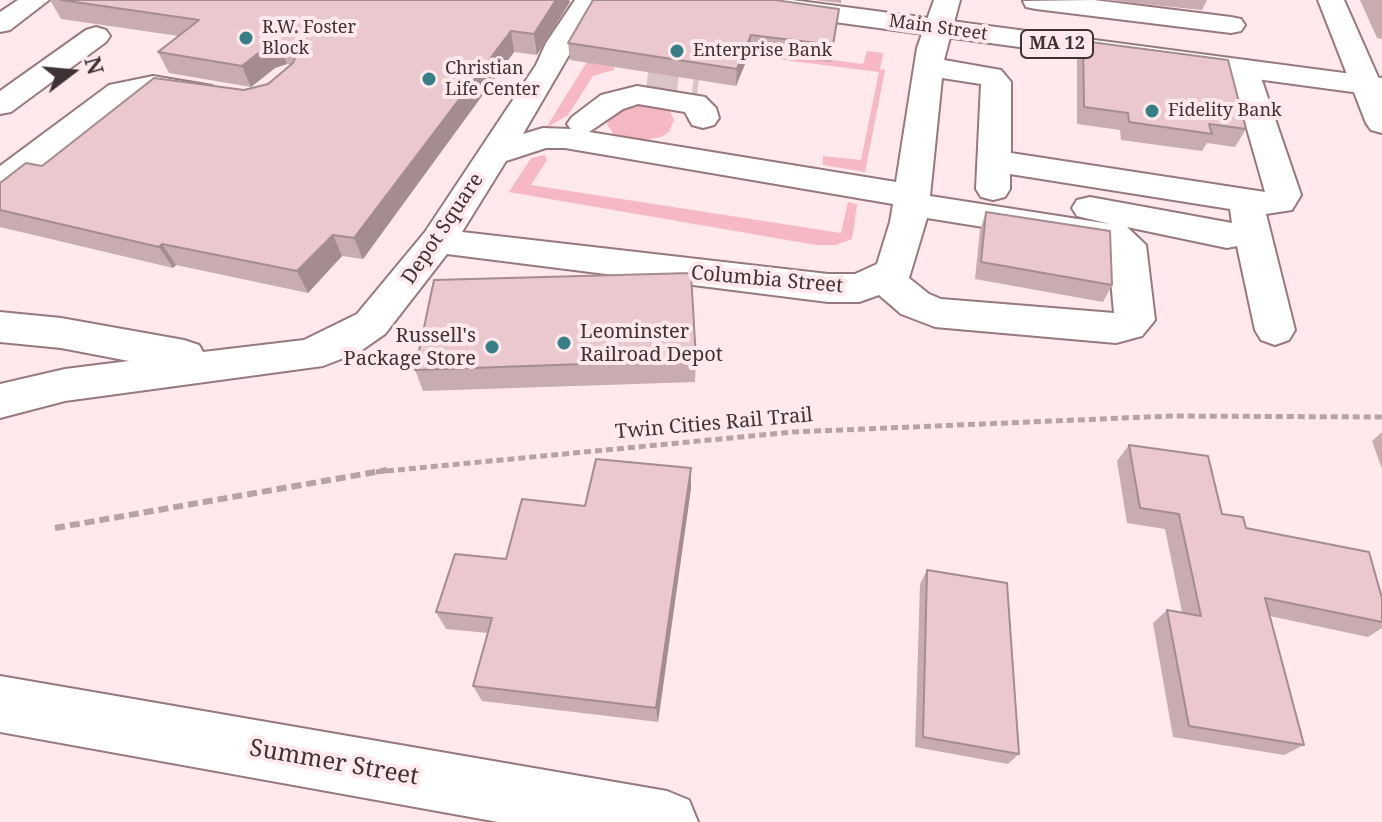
<!DOCTYPE html>
<html>
<head>
<meta charset="utf-8">
<style>
	body { margin:0 }
	#map { position:relative; width:1382px; height:822px; overflow:hidden; background:#ffe9ec; font-family:"Noto Serif",serif }
	canvas { display:block }
	.north { position:absolute; left:32px; top:32px; width:80px; height:80px; -webkit-text-stroke:6px #ffe9ec; paint-order:stroke; rotate:74deg; font-size:22px; font-weight:700; line-height:32px; text-align:center; color:#3f3234 }
	.north::after { content:''; display:block; margin:auto; width:28px; height:36px; background:#3f3234; clip-path:polygon(50% 0,100% 100%,50% 72%,0 100%) }
</style>
</head>
<body>
<div id="map">
<canvas width="1382" height="822"></canvas>
<div class="north">N</div>
</div>
<script>
const g = document.querySelector('canvas').getContext('2d');
g.lineJoin = 'round';
function paint(path, color) {
  g.fillStyle = color;
  g.fill(path, 'evenodd');
}
function toPath(rows) {
  const path = new Path2D();
  for (const r of rows) {
    path.moveTo(r[0], r[1]);
    for (let i = 2; i < r.length; i += 2) path.lineTo(r[i], r[i + 1]);
  }
  return path;
}
function trace(path, color, width, dash) {
  g.strokeStyle = color;
  g.lineWidth = width;
  g.lineCap = dash ? 'butt' : 'round';
  g.setLineDash(dash || []);
  g.stroke(path);
}
function write(font, color, halo, rows, align = 'center') {
  g.font = font + ' "Noto Serif",serif';
  g.lineWidth = 8;
  g.setLineDash([]);
  g.textBaseline = 'middle';
  g.strokeStyle = halo;
  g.fillStyle = color;
  for (const [text, x, y, turn = 0] of rows) {
    g.save();
    g.translate(x, y);
    g.rotate((+turn || 0) * Math.PI / 180);
    g.textAlign = isNaN(turn) ? turn : align;
    if (halo) g.strokeText(text, 0, 0);
    g.fillText(text, 0, 0);
    g.restore();
  }
}
paint(toPath([
	[616,15,614,70,593,76,568,115,546,128],
	[867,51,883,53,880,69,885,70,865,172,823,165,823,156,861,160,879,72,768,58,771,52,863,64],
	[633,103,669,109,674,120,669,132,661,137,639,141,614,135,607,124,609,119,613,113],
	[545,155,547,160,531,185,841,233,848,202,857,204,852,239,836,245,816,245,509,192,531,158]
]), '#f6b9c3');
trace(toPath([
	[647,81,698,87]
]), '#d9c4c7', 31, [31, 15]);
const minor = toPath([
	[18,0,49,0,10,30,0,32,0,12,18,0],
	[575,0,601,0,523,134,543,128,571,129,567,124,572,117,601,95,637,86,705,97,716,108,719,118,714,125,703,128,692,125,685,112,638,104,623,109,589,132,896,182,917,48,934,0,960,0,944,60,1001,70,1011,82,1011,153,1265,192,1230,69,1234,63,1245,60,1256,63,1301,195,1292,210,1266,214,1295,330,1289,340,1275,345,1261,340,1255,330,1237,246,1227,248,1127,227,1146,245,1155,320,1142,336,1116,343,935,327,901,314,879,295,859,302,828,302,447,254,385,334,359,352,323,366,65,401,0,418,0,384,65,369,129,361,61,348,0,342,0,312,61,318,184,340,199,345,203,352,304,340,357,314,425,232,536,65,546,43,575,0],
	[942,78,981,84,976,189,981,197,993,200,1005,197,1010,189,1010,174,1230,209,1232,223,1090,197,1077,200,1072,208,1077,216,1110,224,930,196,942,78],
	[546,148,565,148,893,204,890,222,877,264,855,274,828,274,462,232,506,161,546,148],
	[927,218,1108,247,1114,313,941,299,929,294,909,278,927,218],
	[1094,0,1231,17,1241,19,1245,25,1241,31,1231,33,1036,9,1026,7,1023,1,1094,0],
	[1318,0,1344,0,1382,86,1382,133,1371,130,1366,123,1318,0],
	[96,27,106,30,110,36,106,42,11,112,0,114,0,91,86,30,96,27],
	[153,76,212,86,216,93,212,100,201,102,153,94,130,99,12,191,0,194,0,166,109,85,153,76],
	[0,676,667,791,689,800,698,822,498,822,0,732,0,676]
]);
const major = toPath([
	[718,0,792,0,1382,78,1382,96,731,8,721,6,718,0]
]);
trace(minor, '#97787d', 4);
trace(major, '#97787d', 4);
trace(toPath([
	[376,472,793,432,1171,416,1382,417]
]), '#b6a3a6', 5, [7, 4]);
trace(toPath([
	[55,528,387,470]
]), '#b6a3a6', 6, [10, 5]);
paint(minor, '#fff');
paint(major, '#fff');
paint(toPath([
	[50,0,569,0,570,2,537,55,514,52,363,259,342,256,308,293,176,265,173,268,0,227,0,183,244,90,268,84,291,65,287,64,275,68,251,87,169,73,158,52,179,36,61,19],
	[815,0,841,0,841,3],
	[1103,0,1207,0,1202,10],
	[1360,0,1382,0,1382,39,1377,38],
	[839,9,831,62,750,52,736,86,570,60,568,43],
	[1083,41,1246,129,1235,147,1207,143,1202,151,1121,140,1120,130,1077,124,1077,58],
	[986,212,1112,285,1103,302,975,279,980,230],
	[696,360,695,382,423,391,415,370],
	[1382,432,1382,469,1372,441],
	[1129,445,1222,514,1246,528,1382,598,1382,628,1368,637,1270,616,1304,745,1284,755,1173,737,1153,623,1167,610,1182,612,1165,529,1127,523,1117,461],
	[691,468,691,488,658,722,482,701,473,686,488,633,446,629,436,612,506,559,585,506],
	[927,570,1019,754,1008,764,915,747,920,584]
]), '#c9acb0');
paint(toPath([
	[556,0,569,0,570,2,537,55,534,34],
	[511,31,514,52,363,259,354,238],
	[751,35,750,52,736,86,737,69],
	[279,43,287,64,275,68,251,87,242,66,266,47],
	[333,235,342,256,308,293,297,271],
	[162,244,176,265,173,268,159,247],
	[691,468,691,488,658,722,656,708]
]), '#a48c90');
const building = toPath([
	[61,0,556,0,534,34,511,31,354,238,333,235,297,271,162,244,159,247,0,210,0,183,26,163,42,166,154,78,244,90,268,84,293,63,297,53,292,46,279,43,266,47,242,66,158,52,199,20,61,0],
	[593,0,775,0,839,9,833,45,751,35,737,69,568,43,593,0],
	[1083,41,1228,60,1246,129,1209,124,1212,134,1129,122,1128,113,1084,107,1083,41],
	[986,212,1110,231,1112,285,981,262,986,212],
	[691,273,696,360,415,370,434,280,691,273],
	[1129,445,1208,456,1222,514,1243,517,1246,528,1369,552,1382,598,1382,622,1265,598,1304,745,1189,726,1167,610,1201,616,1179,514,1140,508,1129,445],
	[596,459,691,468,656,708,473,686,492,618,436,612,455,554,506,559,522,499,585,506,596,459],
	[927,570,1007,583,1019,754,923,737,927,570]
]);
paint(building, '#eac8cd');
trace(building, '#a48c90', 2);
for (const [x, y, r, color] of [
	[246,38,8,"#377f85"],
	[677,51,8,"#377f85"],
	[429,79,8,"#377f85"],
	[1152,111,8,"#377f85"],
	[564,343,8,"#377f85"],
	[492,347,8,"#377f85"]
]) {
  const dot = new Path2D();
  dot.arc(x, y, r, 0, 2 * Math.PI);
  g.fillStyle = color;
  g.fill(dot);
  trace(dot, '#ffe9ec', 3);
}
write('18px', '#3f3234', '#ffe9ec', [
	["R.W. Foster",262,28],
	["Block",262,49],
	["Enterprise Bank",693,51],
	["Christian",445,69],
	["Life Center",445,90],
	["Fidelity Bank",1168,111]
], 'left');
write('18px', '#3f3234', '#ffe9ec', [
	["Main Street",938,28,8]
]);
for (const [x, y, w] of [
	[1057,44,72]
]) {
  const box = new Path2D();
  box.roundRect(x - w / 2, y - 14, w, 28, 6);
  g.fillStyle = '#ffe9ec';
  g.fill(box);
  trace(box, '#3f3234', 2);
}
write('bold 18px', '#3f3234', null, [
	["MA 12",1057,44]
]);
write('20px', '#3f3234', '#ffe9ec', [
	["Depot Square",443,229,-56],
	["Columbia Street",767,280,5],
	["Twin Cities Rail Trail",714,424,-5]
]);
write('20px', '#3f3234', '#ffe9ec', [
	["Leominster",580,332],
	["Railroad Depot",580,355],
	["Russell's",476,336,"right"],
	["Package Store",476,359,"right"]
], 'left');
write('24px', '#3f3234', '#ffe9ec', [
	["Summer Street",334,763,10]
]);
</script>
</body>
</html>
